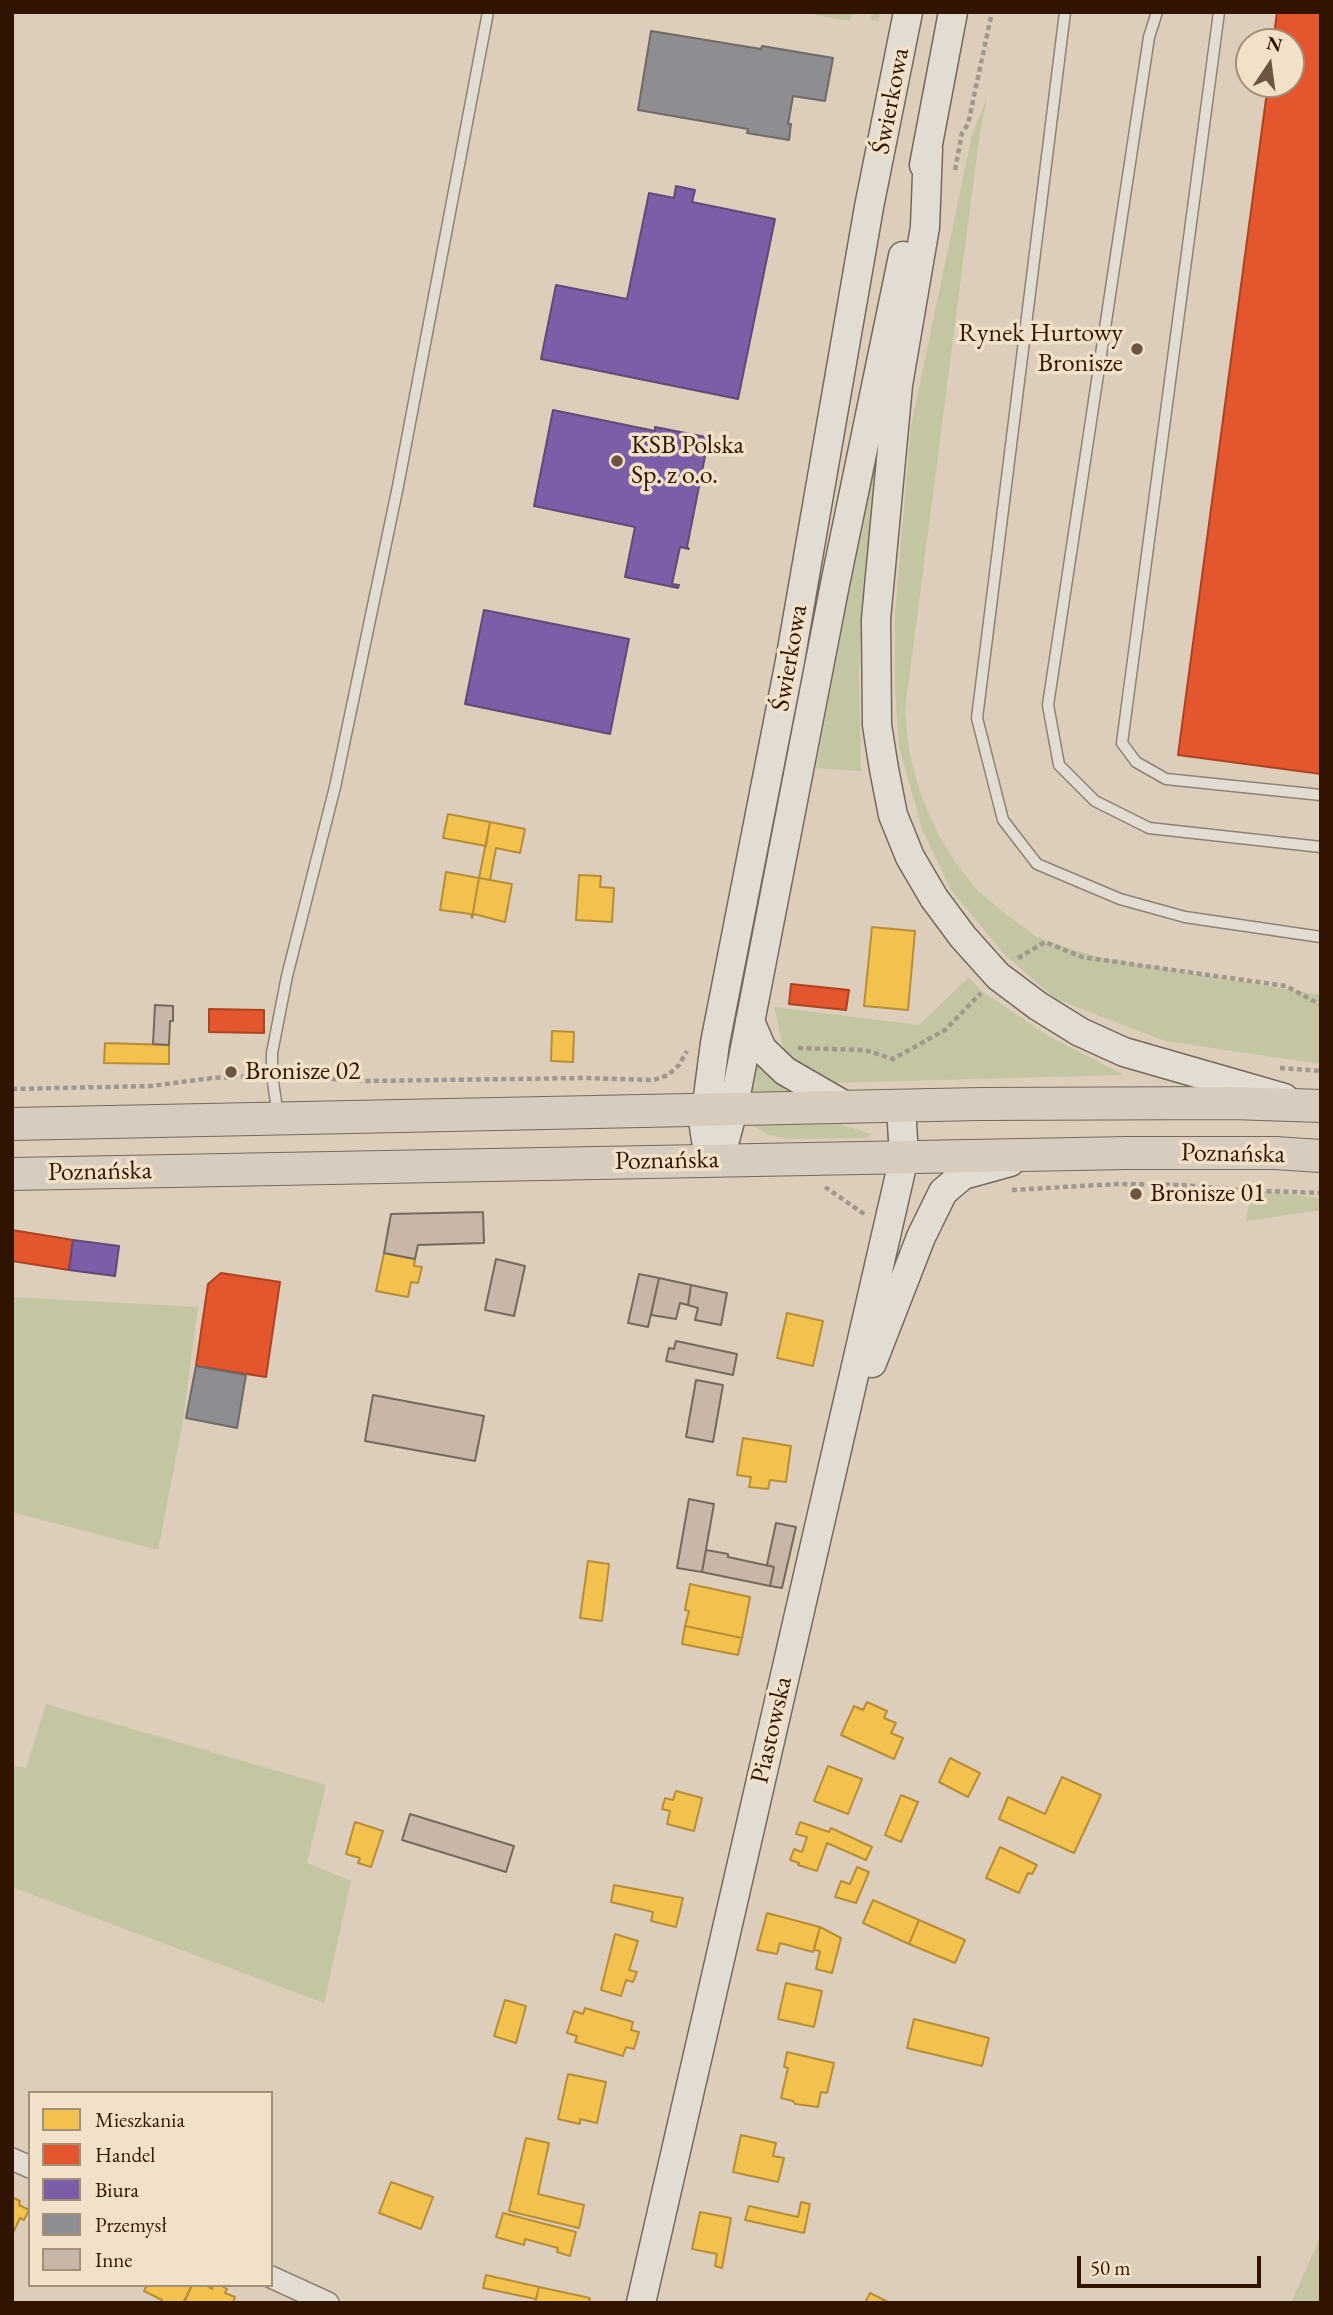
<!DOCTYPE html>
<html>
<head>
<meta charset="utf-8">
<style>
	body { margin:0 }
	#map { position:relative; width:1333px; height:2315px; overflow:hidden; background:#dcceba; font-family:"EB Garamond",serif }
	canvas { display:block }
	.frame { position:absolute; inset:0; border:14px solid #301401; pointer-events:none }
	.legend { position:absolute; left:28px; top:2091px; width:245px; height:196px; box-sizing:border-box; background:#f1e1c9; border:2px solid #a48f79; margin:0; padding:9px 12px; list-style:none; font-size:21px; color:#301401 }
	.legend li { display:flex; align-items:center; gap:14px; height:35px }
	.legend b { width:35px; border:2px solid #a48f79 }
	.north { position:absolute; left:1235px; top:28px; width:70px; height:70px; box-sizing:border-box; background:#f1e1c9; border:2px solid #a48f79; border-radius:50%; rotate:13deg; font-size:19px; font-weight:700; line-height:28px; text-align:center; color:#301401 }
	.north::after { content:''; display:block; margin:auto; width:24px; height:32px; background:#6c5542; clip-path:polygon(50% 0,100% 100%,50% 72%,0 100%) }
	.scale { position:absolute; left:1077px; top:2256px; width:184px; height:32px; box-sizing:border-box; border:4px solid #301401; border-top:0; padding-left:9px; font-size:21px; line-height:24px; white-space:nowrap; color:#301401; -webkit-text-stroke:5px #f1e1c9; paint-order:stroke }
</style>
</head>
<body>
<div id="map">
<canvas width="1333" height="2315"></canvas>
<div class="frame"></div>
<ul class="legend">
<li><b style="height:19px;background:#f2c14e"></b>Mieszkania</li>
<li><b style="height:19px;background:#e4572e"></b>Handel</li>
<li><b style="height:19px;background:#7b5ea7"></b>Biura</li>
<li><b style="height:19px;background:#8d8d92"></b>Przemysł</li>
<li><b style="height:19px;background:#c8b6a8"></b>Inne</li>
</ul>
<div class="north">N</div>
<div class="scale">50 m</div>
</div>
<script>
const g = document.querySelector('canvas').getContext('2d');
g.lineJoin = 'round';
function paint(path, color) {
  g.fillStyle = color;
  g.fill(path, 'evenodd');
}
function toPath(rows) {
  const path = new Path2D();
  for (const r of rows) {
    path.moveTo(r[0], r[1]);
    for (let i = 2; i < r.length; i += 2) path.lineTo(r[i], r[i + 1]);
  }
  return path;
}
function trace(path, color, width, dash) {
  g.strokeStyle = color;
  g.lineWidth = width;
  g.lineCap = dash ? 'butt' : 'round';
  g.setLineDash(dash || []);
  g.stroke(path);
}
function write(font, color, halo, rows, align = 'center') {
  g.font = font + ' "EB Garamond",serif';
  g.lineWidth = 7;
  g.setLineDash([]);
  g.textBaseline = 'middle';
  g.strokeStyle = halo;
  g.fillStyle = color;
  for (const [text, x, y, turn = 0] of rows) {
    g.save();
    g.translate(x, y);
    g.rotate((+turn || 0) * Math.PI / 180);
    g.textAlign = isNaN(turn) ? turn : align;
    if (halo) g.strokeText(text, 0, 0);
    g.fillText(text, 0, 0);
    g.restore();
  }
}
paint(toPath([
	[799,12,880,12,878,21,871,20,871,12,852,15,850,21],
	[987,97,979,139,905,710,909,751,921,795,938,834,955,862,978,891,1008,916,1037,937,1074,950,1107,959,1321,995,1321,1064,1165,1041,1056,999,1005,955,951,890,922,829,899,747,895,689,895,613,911,426,972,135],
	[877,442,864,590,859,672,861,771,816,768],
	[969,977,980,990,1050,1037,1124,1075,828,1083,786,1059,774,1007,919,1025],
	[754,1059,787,1091,787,1092,748,1093],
	[835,1122,870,1134,867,1138,788,1139,769,1135,751,1125],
	[1252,1190,1321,1198,1321,1210,1246,1221],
	[12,1297,198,1307,182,1427,158,1550,12,1512],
	[46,1704,326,1785,307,1863,351,1881,324,2003,12,1887,12,1765,26,1768],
	[1321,2235,1321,2303,1291,2303]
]), '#c4c5a2');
const homes = toPath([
	[448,814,490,822,486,846,443,838,448,814],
	[490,822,525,829,520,853,496,848,490,880,479,878,490,822],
	[446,872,479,878,472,918,471,914,440,910,446,872],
	[579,875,601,876,600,887,614,888,612,922,576,920,579,875],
	[479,878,512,884,505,922,474,914,472,918,479,878],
	[872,927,915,931,908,1010,864,1006,872,927],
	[552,1031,574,1032,573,1062,551,1061,552,1031],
	[105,1043,169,1045,169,1064,104,1063,105,1043],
	[384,1253,415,1259,414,1266,422,1267,418,1283,411,1282,408,1297,376,1291,384,1253],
	[787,1313,823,1321,813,1366,777,1358,787,1313],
	[743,1438,791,1446,786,1482,770,1480,768,1489,749,1487,751,1477,737,1475,743,1438],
	[588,1561,609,1564,602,1621,580,1618,588,1561],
	[690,1584,750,1597,742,1638,685,1626,689,1611,685,1610,690,1584],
	[685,1626,742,1638,738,1655,682,1644,685,1626],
	[867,1702,887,1711,884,1718,896,1723,891,1733,903,1738,894,1759,841,1735,854,1706,863,1710,867,1702],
	[950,1758,980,1773,968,1797,939,1782,950,1758],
	[828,1766,862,1779,848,1814,814,1801,828,1766],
	[1062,1777,1101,1795,1074,1853,999,1819,1008,1797,1045,1814,1062,1777],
	[676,1791,702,1798,694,1831,667,1824,670,1811,662,1809,665,1798,673,1800,676,1791],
	[901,1795,918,1802,901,1842,885,1835,901,1795],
	[355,1822,383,1831,371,1867,358,1863,360,1858,346,1854,355,1822],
	[800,1822,829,1832,831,1828,872,1847,866,1860,827,1843,817,1871,798,1865,799,1863,790,1860,794,1849,802,1852,807,1837,796,1834,800,1822],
	[1000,1847,1037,1865,1032,1874,1028,1873,1019,1893,986,1878,1000,1847],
	[857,1867,869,1872,856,1903,835,1897,841,1881,850,1884,857,1867],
	[614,1885,683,1898,676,1927,651,1921,653,1912,611,1902,614,1885],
	[873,1900,919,1920,909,1944,863,1923,873,1900],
	[767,1913,820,1927,813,1952,780,1943,777,1954,757,1950,767,1913],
	[919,1920,965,1940,955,1963,909,1944,919,1920],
	[820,1927,841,1938,832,1973,816,1969,820,1951,814,1950,820,1927],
	[615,1934,638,1941,629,1970,637,1972,633,1982,626,1980,621,1996,601,1990,615,1934],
	[786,1983,822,1991,814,2027,778,2019,786,1983],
	[505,2000,526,2006,516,2043,494,2036,505,2000],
	[585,2008,633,2022,631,2030,639,2032,634,2049,626,2047,623,2056,575,2042,577,2036,567,2033,574,2011,583,2014,585,2008],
	[914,2019,989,2038,982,2066,907,2048,914,2019],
	[787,2052,834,2063,827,2093,821,2092,818,2107,795,2104,793,2101,781,2098,788,2068,784,2067,787,2052],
	[568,2074,606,2082,597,2123,580,2119,580,2124,558,2119,568,2074],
	[741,2135,776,2143,773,2156,784,2158,778,2182,733,2172,741,2135],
	[526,2138,549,2143,538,2194,584,2205,579,2228,509,2211,526,2138],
	[391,2182,433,2197,421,2229,379,2213,391,2182],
	[12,2197,20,2201,19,2205,29,2210,24,2220,20,2218,12,2235,12,2197],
	[801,2202,810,2204,804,2233,745,2220,749,2206,798,2217,801,2202],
	[700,2212,731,2218,722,2268,715,2266,717,2254,692,2249,700,2212],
	[503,2213,576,2232,570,2256,557,2252,558,2248,525,2239,524,2245,496,2237,503,2213],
	[486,2275,539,2287,536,2299,483,2288,486,2275],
	[147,2285,192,2285,183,2303,161,2302,162,2300,144,2291,147,2285],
	[192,2285,205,2285,212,2289,213,2285,220,2285,227,2289,225,2293,235,2297,233,2303,184,2303,192,2285],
	[539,2287,590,2298,589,2303,535,2303,539,2287],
	[870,2293,890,2303,865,2303,870,2293]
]);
paint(homes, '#f2c14e');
trace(homes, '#b88d37', 2);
const shops = toPath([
	[1277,12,1321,12,1321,774,1178,755,1268,84,1291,84,1291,42,1273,42,1277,12],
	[791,984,849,990,846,1010,789,1004,791,984],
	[209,1009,264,1010,264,1033,209,1032,209,1009],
	[12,1230,73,1240,69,1270,12,1261,12,1230],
	[221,1273,280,1282,266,1377,196,1366,208,1284,221,1273]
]);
paint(shops, '#e4572e');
trace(shops, '#ae4320', 2);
const offices = toPath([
	[676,186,695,190,692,202,775,219,738,399,541,359,556,285,627,299,649,193,674,198,676,186],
	[553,410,655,431,655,427,706,437,709,436,687,547,689,549,680,547,672,584,679,585,678,588,625,577,635,527,534,506,553,410],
	[484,610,629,639,610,734,465,704,484,610],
	[73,1240,119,1246,115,1276,69,1270,73,1240]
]);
paint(offices, '#7b5ea7');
trace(offices, '#644875', 2);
const industry = toPath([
	[651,31,761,49,762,46,833,58,825,101,793,96,788,124,791,124,789,140,747,133,748,129,638,110,651,31],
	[196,1366,246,1375,237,1428,186,1418,196,1366]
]);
paint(industry, '#8d8d92');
trace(industry, '#716966', 2);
const building = toPath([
	[155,1005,173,1006,173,1021,170,1021,169,1045,153,1044,155,1005],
	[483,1212,484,1243,418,1245,415,1259,384,1253,391,1214,483,1212],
	[496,1259,525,1266,514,1316,485,1310,496,1259],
	[639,1274,659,1278,648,1327,628,1323,639,1274],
	[659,1278,691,1285,688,1305,680,1303,676,1319,651,1315,659,1278],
	[691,1285,727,1293,721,1325,695,1320,698,1308,688,1305,691,1285],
	[676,1341,737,1354,733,1375,666,1361,669,1348,674,1349,676,1341],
	[696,1380,723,1385,713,1442,686,1437,696,1380],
	[373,1395,484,1416,475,1461,365,1441,373,1395],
	[689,1499,714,1504,702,1572,677,1568,689,1499],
	[776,1523,796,1527,782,1588,770,1586,774,1567,767,1565,776,1523],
	[706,1550,728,1554,728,1557,774,1567,770,1586,702,1572,706,1550],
	[410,1814,514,1846,506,1872,402,1840,410,1814]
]);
paint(building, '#c8b6a8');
trace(building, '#75695c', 2);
const lane = toPath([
	[1065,12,977,718,1003,820,1037,864,1120,899,1185,917,1321,937],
	[1157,12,1149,37,1048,705,1059,765,1095,801,1149,828,1321,847],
	[1219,12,1122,743,1136,762,1166,779,1321,795],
	[278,1116,272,1075,272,1053,287,976,335,787,398,486,488,12]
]);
const street = toPath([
	[12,2159,30,2167],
	[271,2277,328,2303]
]);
const secondary = toPath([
	[928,149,925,227,898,385,876,619,877,725,884,769,893,815,910,857,934,898,963,937,998,976,1038,1006,1080,1032,1124,1052,1284,1098],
	[924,165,953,12],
	[750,1021,762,1049,785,1071,849,1108],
	[716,1161,725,1140,733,1110,835,584,903,256],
	[716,1161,706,1140,704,1127,715,1043,790,661,869,207,908,12],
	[872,1363,921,1237,943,1192,963,1175,1010,1162],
	[641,2303,904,1157,901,1106]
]);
const primary = toPath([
	[12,1124,981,1104,1232,1103,1321,1106],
	[12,1174,1128,1153,1275,1153,1321,1156]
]);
trace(lane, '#8e8275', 13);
trace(street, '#8e8275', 24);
trace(secondary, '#75695c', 31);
trace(primary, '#75695c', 34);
trace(toPath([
	[955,170,962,133,968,124,992,12],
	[1018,958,1045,942,1082,957,1286,986,1321,1005],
	[798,1048,865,1050,893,1059,945,1030,981,993],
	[1280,1068,1321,1071],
	[289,1076,364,1081,584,1078,654,1080,668,1075,679,1065,687,1051],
	[12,1089,151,1086,212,1078,256,1076],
	[825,1187,867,1216],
	[1012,1190,1117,1184,1182,1185,1241,1190,1321,1193]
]), '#a0988f', 4.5, [5, 3.5]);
trace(lane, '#e3dcd2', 10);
trace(street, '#e3dcd2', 21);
trace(secondary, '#e3dcd2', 28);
trace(primary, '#d7ccbd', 32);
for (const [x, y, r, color] of [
	[1137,349,7,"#6c5542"],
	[617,461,7,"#6c5542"],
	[231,1072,7,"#6c5542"],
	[1136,1194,7,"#6c5542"]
]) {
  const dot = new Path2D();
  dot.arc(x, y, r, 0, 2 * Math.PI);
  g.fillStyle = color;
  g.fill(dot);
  trace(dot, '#f1e1c9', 2.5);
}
write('26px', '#301401', '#f1e1c9', [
	["Świerkowa",891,101,-79],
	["Świerkowa",790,658,-80],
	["Poznańska",1233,1154,1],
	["Poznańska",667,1161,-1],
	["Poznańska",100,1172,-1],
	["Piastowska",772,1730,-77]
]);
write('26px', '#301401', '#f1e1c9', [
	["Rynek Hurtowy",1123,334,"right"],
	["Bronisze",1123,364,"right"],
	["KSB Polska",631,446],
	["Sp. z o.o.",631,476],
	["Bronisze 02",245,1072],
	["Bronisze 01",1150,1194]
], 'left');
</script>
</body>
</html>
